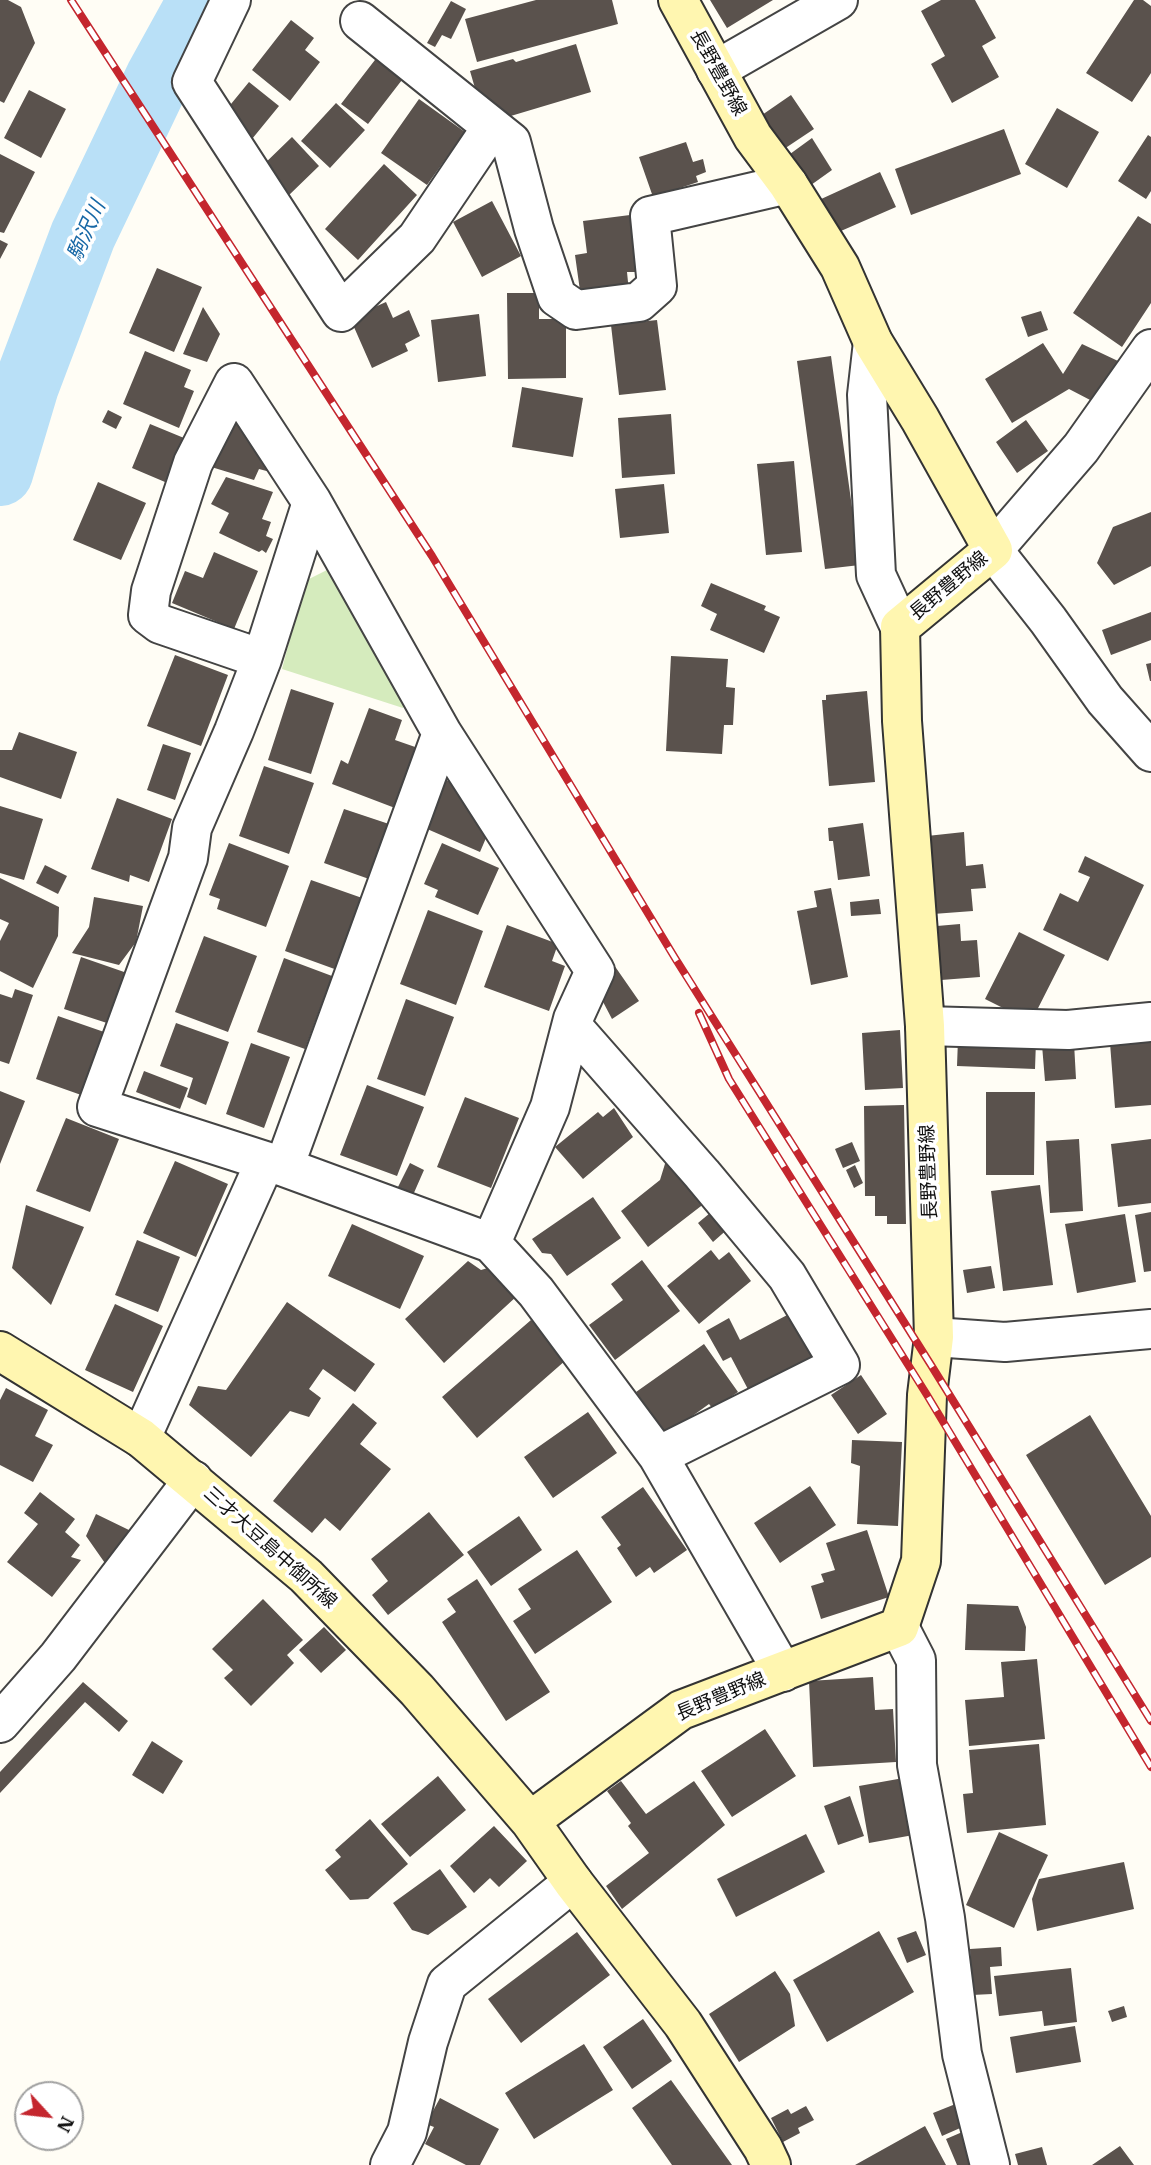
<!DOCTYPE html>
<html>
<head>
<meta charset="utf-8">
<style>
	body { margin:0 }
	#map { position:relative; width:1151px; height:2165px; overflow:hidden; background:#fffdf5; font-family:"IBM Plex Serif",serif }
	canvas { display:block }
	.north { position:absolute; left:14px; top:2081px; width:70px; height:70px; box-sizing:border-box; background:#fff; border:2px solid #a0a0a0; border-radius:50%; rotate:117deg; font-size:19px; font-weight:700; line-height:28px; text-align:center; color:#111 }
	.north::after { content:''; display:block; margin:auto; width:24px; height:32px; background:#c4262e; clip-path:polygon(50% 0,100% 100%,50% 72%,0 100%) }
</style>
</head>
<body>
<div id="map">
<canvas width="1151" height="2165"></canvas>
<div class="north">N</div>
</div>
<script>
const g = document.querySelector('canvas').getContext('2d');
g.lineJoin = 'round';
function paint(path, color) {
  g.fillStyle = color;
  g.fill(path, 'evenodd');
}
function toPath(rows) {
  const path = new Path2D();
  for (const r of rows) {
    path.moveTo(r[0], r[1]);
    for (let i = 2; i < r.length; i += 2) path.lineTo(r[i], r[i + 1]);
  }
  return path;
}
function trace(path, color, width, dash) {
  g.strokeStyle = color;
  g.lineWidth = width;
  g.lineCap = dash ? 'butt' : 'round';
  g.setLineDash(dash || []);
  g.stroke(path);
}
function write(font, color, halo, rows, align = 'center') {
  g.font = font + ' "IBM Plex Serif","Noto Sans JP",serif';
  g.lineWidth = 7;
  g.setLineDash([]);
  g.textBaseline = 'middle';
  g.strokeStyle = halo;
  g.fillStyle = color;
  for (const [text, x, y, turn = 0] of rows) {
    g.save();
    g.translate(x, y);
    g.rotate((+turn || 0) * Math.PI / 180);
    g.textAlign = isNaN(turn) ? turn : align;
    if (halo) g.strokeText(text, 0, 0);
    g.fillText(text, 0, 0);
    g.restore();
  }
}
paint(toPath([
	[327,570,410,696,403,708,282,669,305,581]
]), '#d5ebbd');
trace(toPath([
	[0,473,26,386,83,235,158,78,201,0]
]), '#b9e0f7', 66);
paint(toPath([
	[0,0,8,0,21,7,35,43,4,103,0,101],
	[536,0,612,0,618,24,477,62,465,19],
	[710,0,773,0,727,28],
	[941,0,975,0,996,38,982,46,999,77,952,103,931,64,945,56,921,11],
	[1134,0,1143,0,1151,6,1151,73,1132,102,1086,73],
	[451,1,466,9,451,39,442,35,435,47,427,43],
	[291,20,314,38,305,50,320,62,290,101,252,70],
	[576,44,591,92,494,121,479,102,470,71,513,59,516,62],
	[378,56,405,76,368,124,341,104],
	[249,82,279,106,252,139,222,115],
	[29,90,66,109,41,158,4,138],
	[791,95,814,129,784,149,762,115],
	[419,99,465,132,427,185,381,153],
	[336,103,365,130,330,168,301,141],
	[1057,108,1099,132,1067,188,1025,164],
	[1004,129,1021,174,911,215,895,169],
	[1148,135,1151,137,1151,191,1146,199,1118,181],
	[292,137,319,166,287,197,260,168],
	[812,138,832,170,811,185,790,154],
	[686,142,693,162,703,159,706,172,696,176,698,182,653,197,639,157],
	[0,154,35,172,4,233,0,232],
	[384,164,417,195,358,260,325,229],
	[880,172,896,207,834,234,819,200],
	[492,201,521,256,482,277,453,222],
	[630,215,637,272,627,272,629,292,581,298,575,255,587,253,583,221],
	[1138,216,1151,224,1151,303,1122,347,1073,313],
	[0,240,8,244,0,259],
	[157,268,202,287,174,352,129,333],
	[507,293,539,293,539,319,566,319,566,378,508,379],
	[386,302,393,318,409,310,420,336,405,344,408,351,372,368,350,318],
	[203,307,220,334,207,362,183,354],
	[1041,311,1048,330,1028,337,1021,317],
	[479,314,486,376,438,382,431,320],
	[657,320,666,390,619,395,611,325],
	[1043,343,1063,374,1082,344,1118,361,1094,402,1069,389,1012,423,985,379],
	[145,351,191,370,184,387,194,391,179,428,123,404],
	[831,356,860,565,825,569,797,361],
	[522,387,583,398,573,457,512,447],
	[226,408,264,447,274,473,259,469,254,480,208,466],
	[108,410,122,417,116,429,102,422],
	[671,414,675,474,622,478,618,418],
	[1026,420,1048,451,1017,473,996,442],
	[150,424,184,438,165,482,132,468],
	[794,461,802,552,766,555,757,464],
	[226,477,273,492,262,519,271,522,266,536,273,539,266,553,262,550,259,552,219,533,229,513,211,504],
	[98,482,146,503,121,560,73,540],
	[664,484,669,533,620,538,615,489],
	[1151,512,1151,566,1114,585,1097,563,1113,527],
	[214,552,258,571,234,629,172,603,185,571,203,578],
	[711,583,766,606,764,610,780,617,764,653,710,630,717,614,701,606],
	[1151,612,1151,640,1111,655,1102,630],
	[175,655,228,675,201,746,147,726],
	[671,656,728,659,726,687,735,688,733,725,724,725,722,754,666,751],
	[1151,663,1151,681,1150,681,1146,664],
	[291,689,334,703,311,774,268,760],
	[867,691,875,782,829,786,822,700,826,700,826,695],
	[369,708,402,720,395,740,418,748,395,808,332,784,341,760,348,764],
	[19,732,77,752,61,799,0,777,0,750,12,750],
	[163,744,191,753,175,800,147,790],
	[264,766,314,783,289,854,239,836],
	[437,776,456,784,489,831,480,852,418,825],
	[117,798,172,819,149,882,130,875,129,882,91,869],
	[0,806,43,819,24,880,0,873],
	[344,809,389,824,369,879,324,863],
	[863,823,870,876,838,880,833,841,829,841,828,828],
	[964,832,966,866,983,864,986,888,971,889,973,911,933,914,927,836],
	[229,843,289,866,266,927,217,909,220,899,209,895],
	[442,843,499,868,478,915,435,897,438,890,424,884],
	[1085,856,1144,885,1108,961,1043,930,1060,893,1078,902,1090,877,1078,872],
	[45,865,67,876,58,894,36,883],
	[0,878,59,907,58,936,33,988,0,971,0,941,9,923,0,919],
	[311,880,365,899,340,971,285,951],
	[831,888,848,977,811,985,797,911,817,907,814,891],
	[94,897,143,906,136,942,119,965,72,953,89,927],
	[879,899,881,914,851,916,850,902],
	[428,910,483,931,456,1005,400,984],
	[960,924,961,941,977,940,980,977,941,980,937,926],
	[507,925,558,944,552,961,565,966,549,1011,484,987],
	[1019,932,1065,955,1031,1022,985,999],
	[204,936,257,956,228,1032,175,1012],
	[81,957,127,973,110,1024,64,1009],
	[284,958,332,976,305,1049,257,1032],
	[614,965,639,1001,612,1019,601,998],
	[15,989,33,995,9,1064,0,1061,0,994,12,998],
	[406,999,454,1017,425,1096,377,1079],
	[58,1016,107,1033,84,1096,36,1079],
	[176,1023,229,1042,206,1105,187,1097,193,1078,160,1066],
	[900,1030,903,1088,865,1090,862,1033],
	[958,1039,1036,1041,1035,1069,957,1066],
	[1151,1040,1151,1105,1115,1108,1110,1043],
	[251,1043,290,1057,264,1128,226,1114],
	[1074,1043,1076,1079,1045,1081,1042,1045],
	[144,1071,188,1088,180,1109,136,1092],
	[367,1085,424,1107,397,1176,340,1155],
	[0,1091,25,1101,0,1164],
	[986,1092,1035,1092,1034,1175,986,1175],
	[465,1097,519,1118,491,1188,437,1167],
	[904,1105,906,1224,887,1224,887,1216,875,1216,875,1196,865,1196,864,1106],
	[614,1108,633,1137,583,1179,555,1147,598,1112,603,1117],
	[66,1118,119,1139,90,1212,36,1191],
	[1079,1139,1083,1211,1050,1213,1046,1141],
	[1151,1139,1151,1203,1118,1207,1111,1144],
	[852,1142,860,1161,843,1168,835,1149],
	[668,1154,705,1203,648,1247,621,1211,660,1180],
	[175,1161,228,1184,196,1257,143,1233],
	[410,1163,424,1170,413,1195,398,1187],
	[855,1165,863,1183,854,1188,846,1170],
	[1040,1185,1053,1285,1003,1291,991,1191],
	[593,1197,621,1238,567,1276,551,1254,542,1253,532,1239],
	[26,1205,84,1227,51,1305,12,1268],
	[716,1208,730,1227,713,1242,698,1223],
	[1151,1212,1151,1271,1144,1272,1135,1215],
	[1125,1214,1136,1282,1077,1293,1065,1224],
	[352,1224,424,1256,400,1309,328,1276],
	[137,1240,180,1257,158,1312,115,1295],
	[711,1250,719,1260,729,1252,751,1281,699,1324,667,1286],
	[642,1260,680,1311,615,1360,589,1325,623,1300,611,1284],
	[468,1261,481,1270,491,1267,517,1296,444,1363,405,1319],
	[991,1266,995,1288,967,1293,963,1270],
	[287,1302,375,1364,355,1392,323,1369,309,1389,321,1398,309,1417,290,1411,251,1457,189,1405,198,1386,226,1390],
	[115,1304,163,1326,133,1392,85,1370],
	[791,1313,816,1360,751,1395,731,1357,723,1361,706,1331,729,1318,740,1340],
	[531,1320,566,1360,477,1438,442,1397],
	[704,1344,738,1392,713,1409,709,1404,666,1435,636,1392],
	[861,1375,887,1414,858,1434,831,1395],
	[6,1388,48,1410,35,1436,53,1445,33,1482,0,1465,0,1400],
	[353,1403,377,1423,360,1444,391,1469,340,1531,325,1518,312,1533,273,1501],
	[588,1412,617,1453,553,1498,524,1457],
	[1090,1415,1151,1516,1151,1557,1105,1585,1026,1455],
	[852,1440,902,1442,898,1526,857,1524,860,1466,851,1463],
	[810,1486,836,1525,780,1563,754,1523],
	[643,1487,687,1550,654,1573,650,1567,636,1577,617,1548,621,1545,601,1517],
	[40,1492,75,1519,65,1532,80,1545,71,1557,81,1560,52,1597,7,1562,38,1524,24,1513],
	[429,1512,464,1555,388,1615,372,1595,388,1581,371,1559],
	[96,1514,131,1531,107,1566,86,1536],
	[519,1516,542,1550,491,1586,467,1552],
	[867,1530,889,1597,821,1619,811,1586,824,1582,821,1574,835,1570,826,1543],
	[577,1550,612,1602,535,1654,513,1621,531,1609,518,1589],
	[477,1579,550,1692,506,1721,442,1622,456,1612,447,1599],
	[263,1599,303,1640,287,1655,294,1663,251,1706,224,1678,233,1670,212,1649],
	[967,1604,1018,1606,1026,1627,1025,1651,965,1650],
	[324,1627,346,1650,321,1673,299,1650],
	[1037,1659,1045,1739,969,1746,965,1700,1004,1697,1001,1662],
	[873,1677,875,1710,893,1709,896,1762,813,1767,809,1681],
	[83,1682,128,1721,119,1732,85,1702,0,1793,0,1772],
	[765,1729,796,1776,732,1817,701,1771],
	[152,1741,183,1761,163,1794,132,1775],
	[1039,1744,1046,1825,967,1833,963,1794,973,1793,969,1750],
	[438,1776,466,1810,410,1857,381,1824],
	[909,1777,919,1834,869,1843,859,1786],
	[621,1781,646,1814,694,1781,725,1825,622,1909,606,1886,649,1853,628,1826,631,1823,607,1791],
	[850,1796,864,1836,838,1845,824,1806],
	[370,1819,408,1864,368,1899,350,1900,325,1870,341,1857,335,1850],
	[494,1826,527,1861,499,1887,490,1878,474,1893,450,1866],
	[999,1832,1048,1855,1014,1928,966,1905],
	[806,1834,825,1872,736,1917,717,1879],
	[1124,1862,1134,1909,1037,1931,1032,1899,1039,1879],
	[440,1869,467,1907,428,1935,412,1930,393,1903],
	[879,1931,914,1992,827,2042,793,1980],
	[916,1931,926,1955,907,1963,897,1938],
	[577,1932,610,1975,521,2043,488,1999],
	[1001,1947,1002,1966,990,1967,992,1994,972,1995,970,1949],
	[1071,1968,1077,2022,1044,2026,1042,2011,999,2016,994,1976],
	[775,1971,790,1994,795,2026,739,2062,709,2014],
	[1124,2006,1127,2017,1112,2022,1108,2011],
	[643,2019,672,2061,632,2089,603,2047],
	[1075,2026,1081,2062,1016,2073,1010,2037],
	[584,2044,613,2090,534,2139,505,2093],
	[671,2080,732,2165,672,2165,632,2108],
	[440,2098,499,2129,480,2165,466,2165,425,2144,434,2127,426,2124],
	[958,2103,967,2125,942,2136,933,2113],
	[806,2106,814,2120,798,2128,800,2133,783,2142,771,2118,788,2109,791,2114],
	[925,2126,946,2165,855,2165],
	[967,2130,982,2165,957,2165,946,2139],
	[1120,2146,1134,2165,1092,2165],
	[1042,2147,1047,2165,1018,2165,1015,2154]
]), '#5a524d');
const minor = toPath([
	[231,0,192,82,341,312,417,238,492,127],
	[360,21,511,142,534,229,557,297,576,310,639,302,657,286,650,216,788,184],
	[716,70,838,0],
	[873,342,867,395,876,575,900,627],
	[312,502,442,733,595,971,573,1019,550,1107,491,1243,284,1167,97,1107,188,858,192,828,234,731,262,659,312,502],
	[993,550,1081,448,1151,349],
	[262,659,160,624,148,615,151,591,193,463,234,383,312,502],
	[572,1026,702,1174,787,1276,840,1365,658,1456],
	[925,1026,1068,1030,1151,1022],
	[284,1167,442,733],
	[491,1243,536,1292,658,1456,783,1672],
	[934,1337,1005,1342,1151,1329],
	[141,1438,265,1162],
	[899,1627,916,1660,917,1765,945,1918,962,2054,990,2165],
	[390,2165,407,2132,428,2042,447,1984,573,1882]
]);
const tertiary = toPath([
	[993,550,1048,620,1105,700,1151,752],
	[0,1723,58,1657,193,1480]
]);
const secondary = toPath([
	[0,1351,141,1438,306,1576,417,1690,530,1821,573,1882,683,2024,763,2148,771,2165],
	[530,1821,681,1710,899,1627,921,1561,927,1395,934,1337,925,1026,902,721,900,627,993,550,920,419,873,342,840,267,788,184,753,137,678,0]
]);
trace(minor, '#444', 42);
trace(tertiary, '#444', 42);
trace(secondary, '#333', 42);
trace(minor, '#fff', 38);
trace(tertiary, '#fff', 38);
trace(secondary, '#fff6b0', 38);
const rail = toPath([
	[71,0,432,556,675,958,931,1365,1151,1721],
	[699,1013,729,1079,927,1395,1151,1767]
]);
trace(rail, '#c4262e', 8);
trace(rail, '#fff', 5, [16]);
write('19px', '#111', '#fff', [
	["長野豊野線",718,73,61],
	["長野豊野線",949,586,-40],
	["長野豊野線",929,1172,-92],
	["三才大豆島中御所線",270,1548,42],
	["長野豊野線",721,1697,-23]
]);
write('italic 21px', '#1768a6', '#fff', [
	["駒沢川",87,231,-66]
]);
</script>
</body>
</html>
